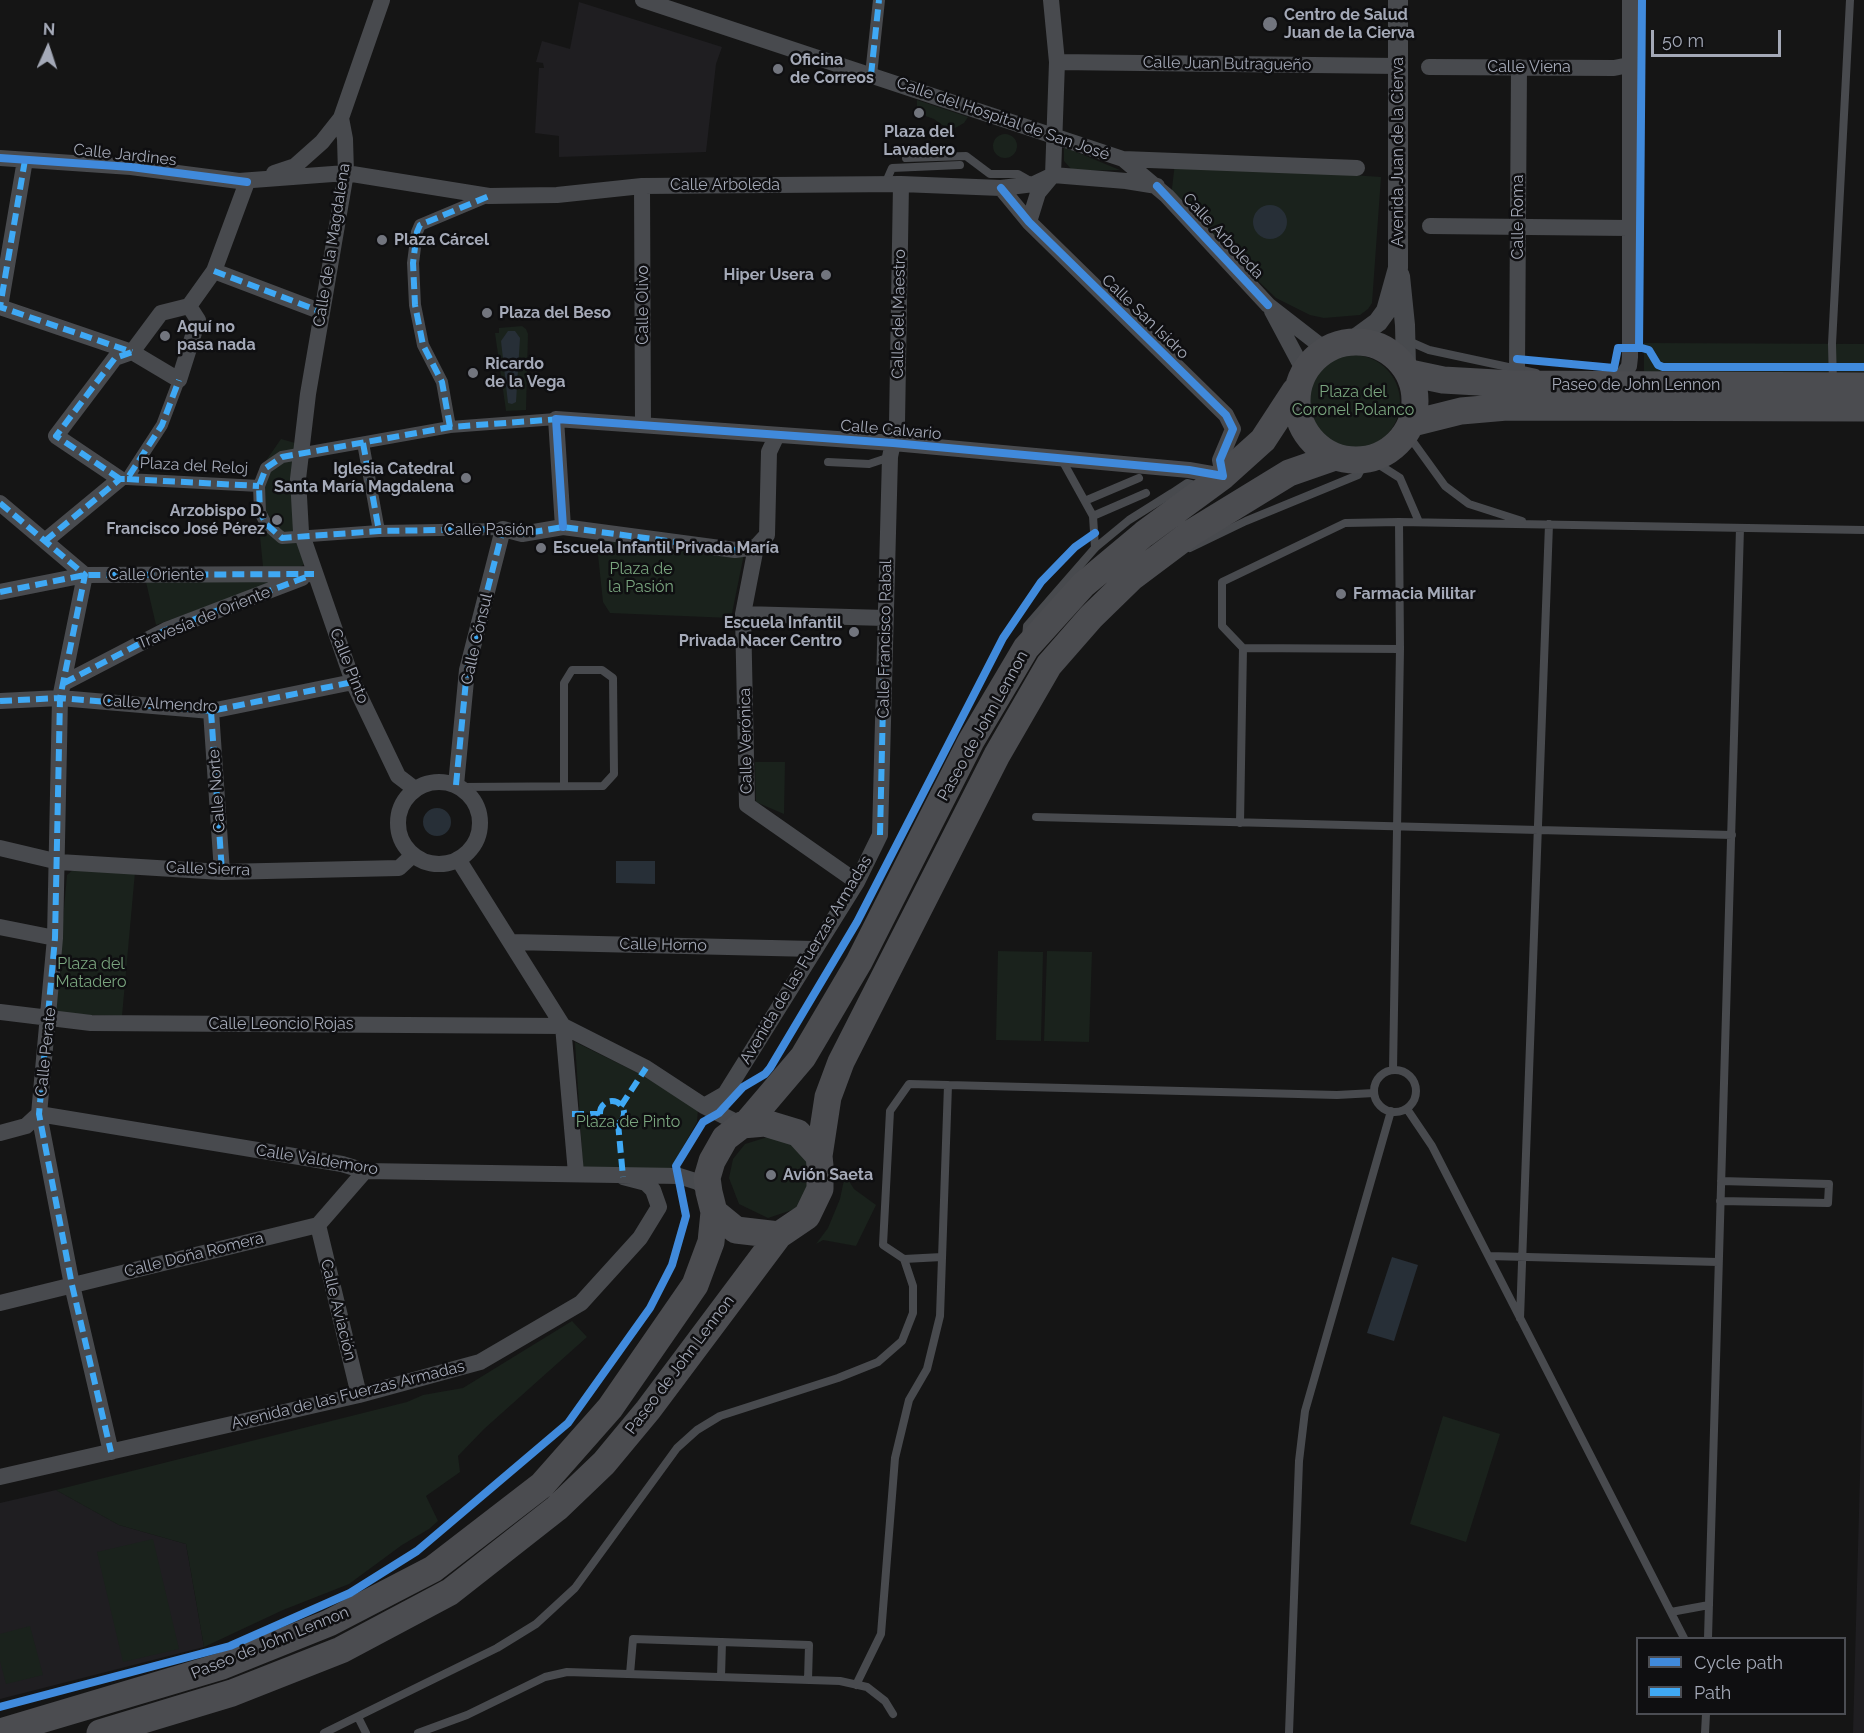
<!DOCTYPE html>
<html>
<head>
<meta charset="utf-8">
<style>
	body { margin:0 }
	#map { position:relative; width:1864px; height:1733px; overflow:hidden; background:#151515; font-family:Raleway,sans-serif }
	canvas { display:block }
	.legend { position:absolute; left:1636px; top:1637px; width:210px; height:78px; box-sizing:border-box; background:#0f0f11; border:2px solid #4b4d53; margin:0; padding:8px 10px; list-style:none; font-size:18px; color:#a4a9b7 }
	.legend li { display:flex; align-items:center; gap:12px; height:30px }
	.legend b { width:30px; border:2px solid #4b4d53 }
	.north { position:absolute; left:18px; top:18px; width:60px; height:60px; -webkit-text-stroke:4px #0f0f11; paint-order:stroke; rotate:3deg; font-size:16px; font-weight:700; line-height:24px; text-align:center; color:#a4a9b7 }
	.north::after { content:''; display:block; margin:auto; width:21px; height:27px; background:#a4a9b7; clip-path:polygon(50% 0,100% 100%,50% 72%,0 100%) }
	.scale { position:absolute; left:1651px; top:30px; width:130px; height:27px; box-sizing:border-box; border:3px solid #a4a9b7; border-top:0; padding-left:8px; font-size:18px; line-height:21px; white-space:nowrap; color:#a4a9b7; -webkit-text-stroke:4px #0f0f11; paint-order:stroke }
</style>
</head>
<body>
<div id="map">
<canvas width="1864" height="1733"></canvas>
<ul class="legend">
<li><b style="height:8px;background:#408adc"></b>Cycle path</li>
<li><b style="height:8px;background:#3fa9f5"></b>Path</li>
</ul>
<div class="north">N</div>
<div class="scale">50 m</div>
</div>
<script>
const g = document.querySelector('canvas').getContext('2d');
g.lineJoin = 'round';
function paint(path, color) {
  g.fillStyle = color;
  g.fill(path, 'evenodd');
}
function toPath(rows) {
  const path = new Path2D();
  for (const r of rows) {
    if (r.length === 3) {
      path.moveTo(r[0] + r[2], r[1]);
      path.arc(r[0], r[1], r[2], 0, 2 * Math.PI);
      continue;
    }
    path.moveTo(r[0], r[1]);
    for (let i = 2; i < r.length; i += 2) path.lineTo(r[i], r[i + 1]);
  }
  return path;
}
function trace(path, color, width, dash) {
  g.strokeStyle = color;
  g.lineWidth = width;
  g.lineCap = dash ? 'butt' : 'round';
  g.setLineDash(dash || []);
  g.stroke(path);
}
function write(font, color, halo, rows, align = 'center') {
  g.font = font + ' Raleway,sans-serif';
  g.lineWidth = 5;
  g.setLineDash([]);
  g.textBaseline = 'middle';
  g.strokeStyle = halo;
  g.fillStyle = color;
  for (const [text, x, y, turn = 0] of rows) {
    g.save();
    g.translate(x, y);
    g.rotate((+turn || 0) * Math.PI / 180);
    g.textAlign = isNaN(turn) ? turn : align;
    if (halo) g.strokeText(text, 0, 0);
    g.fillText(text, 0, 0);
    g.restore();
  }
}
paint(toPath([
	[579,2,722,47,716,64,706,152,559,157,559,136,535,133,539,68,544,68,543,63,536,62,542,41,570,49],
	[1864,1327,1864,1733,1853,1733],
	[56,1490,119,1525,186,1544,204,1647,0,1699,0,1503]
]), '#1f1e21');
paint(toPath([
	[917,100,968,117,964,123,955,128,945,127,934,119,917,113],
	[1005,146,12],
	[1064,147,1120,170,1073,171,1064,161],
	[1175,163,1381,177,1372,303,1368,309,1360,315,1324,318,1310,315,1276,298,1171,197],
	[522,326,526,329,528,334,526,410,506,411,495,333,499,333,499,328],
	[1644,343,1864,344,1864,372,1644,372],
	[1353,402,47],
	[281,439,295,443,305,564,298,568,263,567,257,505,263,465],
	[596,536,744,554,731,618,610,613,603,602],
	[276,581,156,625,146,582],
	[755,762,785,762,784,814,756,802],
	[75,868,135,872,122,1016,58,1014,55,1007,67,875],
	[998,951,1043,952,1041,1041,996,1040],
	[1047,951,1092,952,1089,1042,1044,1041],
	[575,1042,642,1075,698,1109,697,1122,670,1170,583,1167],
	[771,1136,789,1140,803,1151,812,1180,798,1208,768,1218,739,1204,729,1178,733,1159,745,1144],
	[845,1175,854,1189,876,1205,856,1246,823,1240,816,1244,828,1228,840,1199],
	[572,1321,587,1337,484,1429,458,1456,460,1472,426,1496,438,1521,429,1529,402,1545,349,1584,283,1610,204,1647,186,1544,119,1525,56,1490,407,1402,423,1395,463,1388],
	[1443,1416,1500,1434,1466,1542,1410,1524],
	[153,1539,179,1649,123,1662,97,1552],
	[30,1626,43,1675,6,1684,0,1661,0,1634]
]), '#1a221c');
paint(toPath([
	[1270,222,17],
	[508,331,515,331,520,338,516,402,512,404,508,403,501,341],
	[437,822,14],
	[616,861,655,861,655,884,616,883],
	[1392,1257,1418,1265,1394,1341,1367,1333]
]), '#272f37');
trace(toPath([
	[906,158,966,156,990,174,1018,174,1032,182],
	[885,184,892,168,960,165],
	[1406,340,1429,350,1536,373],
	[1833,383,1832,344,1850,0],
	[1406,432,1445,486,1469,504,1522,521],
	[1370,459,1400,478,1419,522],
	[1062,460,1093,516,1095,548],
	[828,462,869,464,890,457],
	[1087,500,1139,478],
	[1093,516,1146,493],
	[1190,548,1246,521,1358,475,1366,460],
	[1026,637,1027,626,1095,548,1129,520,1172,493,1187,483,1199,486],
	[1243,648,1222,626,1222,582,1345,523,1399,522],
	[460,787,603,786,614,774,613,678,602,670,572,670,564,683,564,785],
	[1036,817,1732,835],
	[1240,823,1243,648,1400,649],
	[1393,1070,1400,649,1399,522,1864,530],
	[1395,1091,21],
	[1407,1109,1432,1146,1684,1638],
	[1720,1201,1828,1203,1829,1184,1721,1181],
	[1489,1256,1718,1262],
	[942,1257,904,1259,883,1245,890,1111,909,1084,1337,1095,1374,1093],
	[1520,1318,1549,524],
	[1671,1612,1709,1605],
	[1708,1638,1740,528],
	[630,1674,633,1639,809,1645,808,1680],
	[721,1677,722,1642],
	[856,1685,881,1634,895,1458,909,1400,927,1369,940,1316,948,1085],
	[358,1717,366,1733],
	[324,1733,497,1648,536,1624,575,1588,677,1448,697,1430,720,1416,838,1378,878,1362,902,1341,913,1313,913,1286,904,1259],
	[418,1733,467,1715,545,1677,567,1672,840,1681,867,1687,885,1701,893,1714],
	[1289,1733,1299,1461,1305,1411,1391,1111],
	[1705,1733,1706,1714]
]), '#484a4e', 8);
trace(toPath([
	[871,75,879,0],
	[450,427,442,382,423,345,415,305,413,263,417,232,420,225,489,196],
	[363,443,379,531],
	[120,479,127,479,162,425,179,380],
	[127,479,259,486],
	[503,529,379,531,282,538,266,524,260,512,259,486,266,468,282,457,450,427,556,419]
]), '#484a4e', 12);
trace(toPath([
	[382,0,341,118,345,139,346,173,308,394,298,479,301,532,353,682,398,776,415,789],
	[643,0,1123,159,1167,196,1268,305,1326,350],
	[1057,62,1398,66],
	[1429,67,1614,68,1629,65],
	[0,158,131,167,239,181,346,173,489,196,557,195,642,186,901,184,1001,188,1034,184,1053,175,1126,181,1157,186],
	[1123,159,1357,168],
	[25,160,0,307,132,352,179,380,198,320,189,306],
	[274,173,295,166,322,142,341,118],
	[642,186,643,425],
	[1029,222,1038,193,1053,175,1057,62,1051,0],
	[1430,226,1629,228],
	[214,271,322,312],
	[189,306,214,271,247,182],
	[1272,311,1304,371],
	[132,352,161,313,189,306],
	[1517,368,1519,67],
	[1617,385,1629,366,1630,357,1630,0],
	[0,503,85,575,60,698,55,938,39,1114,72,1285,111,1452],
	[563,527,556,419,893,443,1189,470,1223,476,1220,460,1233,429,1226,415,1029,222,1001,188],
	[45,541,120,479,56,436,115,358,132,352],
	[756,547,743,614,747,805,857,882],
	[756,547,767,535,769,452,777,435],
	[0,592,85,575,314,574],
	[743,614,885,618],
	[64,683,166,630,302,578],
	[0,701,60,698,211,711,353,682],
	[211,711,222,872],
	[439,823,41],
	[456,785,467,670,503,529,522,534,563,527,735,550,756,547],
	[0,848,59,862,222,872,399,868,413,855],
	[458,859,563,1026,576,1173],
	[0,927,55,938],
	[512,942,814,949],
	[0,1012,91,1023,563,1026,646,1068,704,1106,742,1125],
	[704,1106,725,1094,857,882,880,835,890,457,897,423,901,184],
	[0,1133,26,1126,39,1114,342,1164,365,1171,679,1176,698,1182,709,1192],
	[318,1225,359,1395],
	[0,1303,318,1225,365,1171],
	[0,1477,359,1395,480,1362,581,1303,640,1238,659,1207,653,1190,646,1183,623,1177]
]), '#484a4e', 16);
trace(toPath([
	[1400,276,1405,325,1406,366],
	[1352,341,1378,322,1386,311,1398,268,1398,0]
]), '#484a4e', 20);
trace(toPath([
	[1356,401,59],
	[1410,373,1443,380,1514,384,1864,386],
	[1413,423,1461,411,1507,407,1864,408],
	[765,1123,798,1133,819,1156,820,1166,820,1189,807,1216,779,1235,736,1230,714,1212,709,1192,707,1178,712,1161,725,1138,742,1125,765,1123],
	[746,1124,803,1057,859,962,971,741,1026,648,1083,585,1144,534,1223,476,1263,440,1295,391],
	[819,1156,828,1097,841,1062,997,755,1049,665,1091,617,1131,578,1191,533,1289,473,1335,457],
	[0,1732,222,1666,329,1623,433,1569,542,1485,610,1408,695,1285,711,1242,714,1212],
	[100,1733,232,1693,341,1650,450,1592,557,1508,604,1463,648,1410,779,1235]
]), '#4b4c50', 27);
trace(toPath([
	[871,75,879,0],
	[25,160,0,307,132,352],
	[214,271,322,312],
	[560,419,450,427,282,457,266,468,259,486,260,512,266,524,282,538,379,531,503,529,522,534,563,527,735,550,756,547],
	[450,427,442,382,423,345,415,305,413,263,417,232,420,225,489,196],
	[363,443,379,531],
	[120,479,56,436,115,358,132,352],
	[127,479,259,486],
	[0,503,85,575,60,698,55,938,39,1114,72,1285,111,1452],
	[45,541,120,479,127,479,162,425,179,380],
	[0,592,85,575,314,574],
	[64,683,166,630,306,577],
	[0,701,60,698,211,711,353,682],
	[211,711,222,872],
	[456,785,467,670,503,529],
	[880,835,885,618],
	[612,1113,12],
	[621,1106,646,1068],
	[572,1114,600,1114],
	[618,1123,623,1177]
]), '#3fa9f5', 6, [12, 6]);
trace(toPath([
	[0,158,131,167,247,182],
	[1157,186,1268,305],
	[1639,348,1642,0],
	[1517,359,1614,368,1618,348,1642,348,1649,350,1658,365,1663,367,1864,367],
	[563,527,556,419,893,443,1189,470,1223,476,1220,460,1233,429,1226,415,1029,222,1001,188],
	[0,1707,230,1646,350,1593,417,1551,568,1423,650,1308,672,1265,686,1216,676,1166,703,1122,719,1113,743,1087,765,1074,770,1068,857,922,1003,638,1041,582,1075,547,1095,533]
]), '#408adc', 8);
for (const [x, y, r, color] of [
	[1270,24,8,"#72757e"],
	[778,69,6,"#72757e"],
	[919,113,6,"#72757e"],
	[382,240,6,"#72757e"],
	[826,275,6,"#72757e"],
	[487,313,6,"#72757e"],
	[165,336,6,"#72757e"],
	[473,373,6,"#72757e"],
	[466,478,6,"#72757e"],
	[277,520,6,"#72757e"],
	[541,548,6,"#72757e"],
	[1341,594,6,"#72757e"],
	[854,632,6,"#72757e"],
	[771,1175,6,"#72757e"]
]) {
  const dot = new Path2D();
  dot.arc(x, y, r, 0, 2 * Math.PI);
  g.fillStyle = color;
  g.fill(dot);
  trace(dot, '#0f0f11', 2);
}
write('bold 16px', '#a4a9b7', '#0f0f11', [
	["Centro de Salud",1284,15],
	["Juan de la Cierva",1284,33],
	["Oficina",790,60],
	["de Correos",790,78],
	["Plaza del",919,132,"center"],
	["Lavadero",919,150,"center"],
	["Plaza Cárcel",394,240],
	["Hiper Usera",814,275,"right"],
	["Plaza del Beso",499,313],
	["Aquí no",177,327],
	["pasa nada",177,345],
	["Ricardo",485,364],
	["de la Vega",485,382],
	["Iglesia Catedral",454,469,"right"],
	["Santa María Magdalena",454,487,"right"],
	["Arzobispo D.",265,511,"right"],
	["Francisco José Pérez",265,529,"right"],
	["Escuela Infantil Privada María",553,548],
	["Farmacia Militar",1353,594],
	["Escuela Infantil",842,623,"right"],
	["Privada Nacer Centro",842,641,"right"],
	["Avión Saeta",783,1175]
], 'left');
write('16px', '#a4a9b7', '#0f0f11', [
	["Calle Juan Butragueño",1227,64,1],
	["Calle Viena",1529,67],
	["Calle del Hospital de San José",1003,119,19],
	["Avenida Juan de la Cierva",1398,152,-90],
	["Calle Jardines",125,155,6],
	["Calle Arboleda",725,185],
	["Calle Roma",1518,217,-90],
	["Calle Arboleda",1223,236,47],
	["Calle de la Magdalena",332,245,-81],
	["Calle Olivo",643,305,-90],
	["Calle del Maestro",899,314,-89],
	["Calle San Isidro",1145,317,44],
	["Paseo de John Lennon",1636,385],
	["Calle Calvario",891,430,5],
	["Plaza del Reloj",194,466,3],
	["Calle Pasión",489,530],
	["Calle Oriente",156,575],
	["Travesía de Oriente",204,618,-22],
	["Calle Cónsul",477,639,-77],
	["Calle Francisco Rabal",885,639,-89],
	["Calle Pinto",349,666,68],
	["Calle Almendro",160,704,3],
	["Paseo de John Lennon",983,726,-61],
	["Calle Verónica",746,741,-91],
	["Calle Norte",217,791,-94],
	["Calle Sierra",208,869,2],
	["Calle Horno",663,945,1],
	["Avenida de las Fuerzas Armadas",806,960,-59],
	["Calle Leoncio Rojas",281,1024],
	["Calle Perate",46,1052,-84],
	["Calle Valdemoro",317,1160,9],
	["Calle Doña Romera",194,1255,-14],
	["Calle Aviación",338,1310,76],
	["Paseo de John Lennon",680,1365,-53],
	["Avenida de las Fuerzas Armadas",348,1395,-14],
	["Paseo de John Lennon",270,1643,-22]
]);
write('16px', '#79a47e', '#0f0f11', [
	["Plaza del",1353,392],
	["Coronel Polanco",1353,410],
	["Plaza de",641,569],
	["la Pasión",641,587],
	["Plaza del",91,964],
	["Matadero",91,982],
	["Plaza de Pinto",628,1122]
]);
</script>
</body>
</html>
